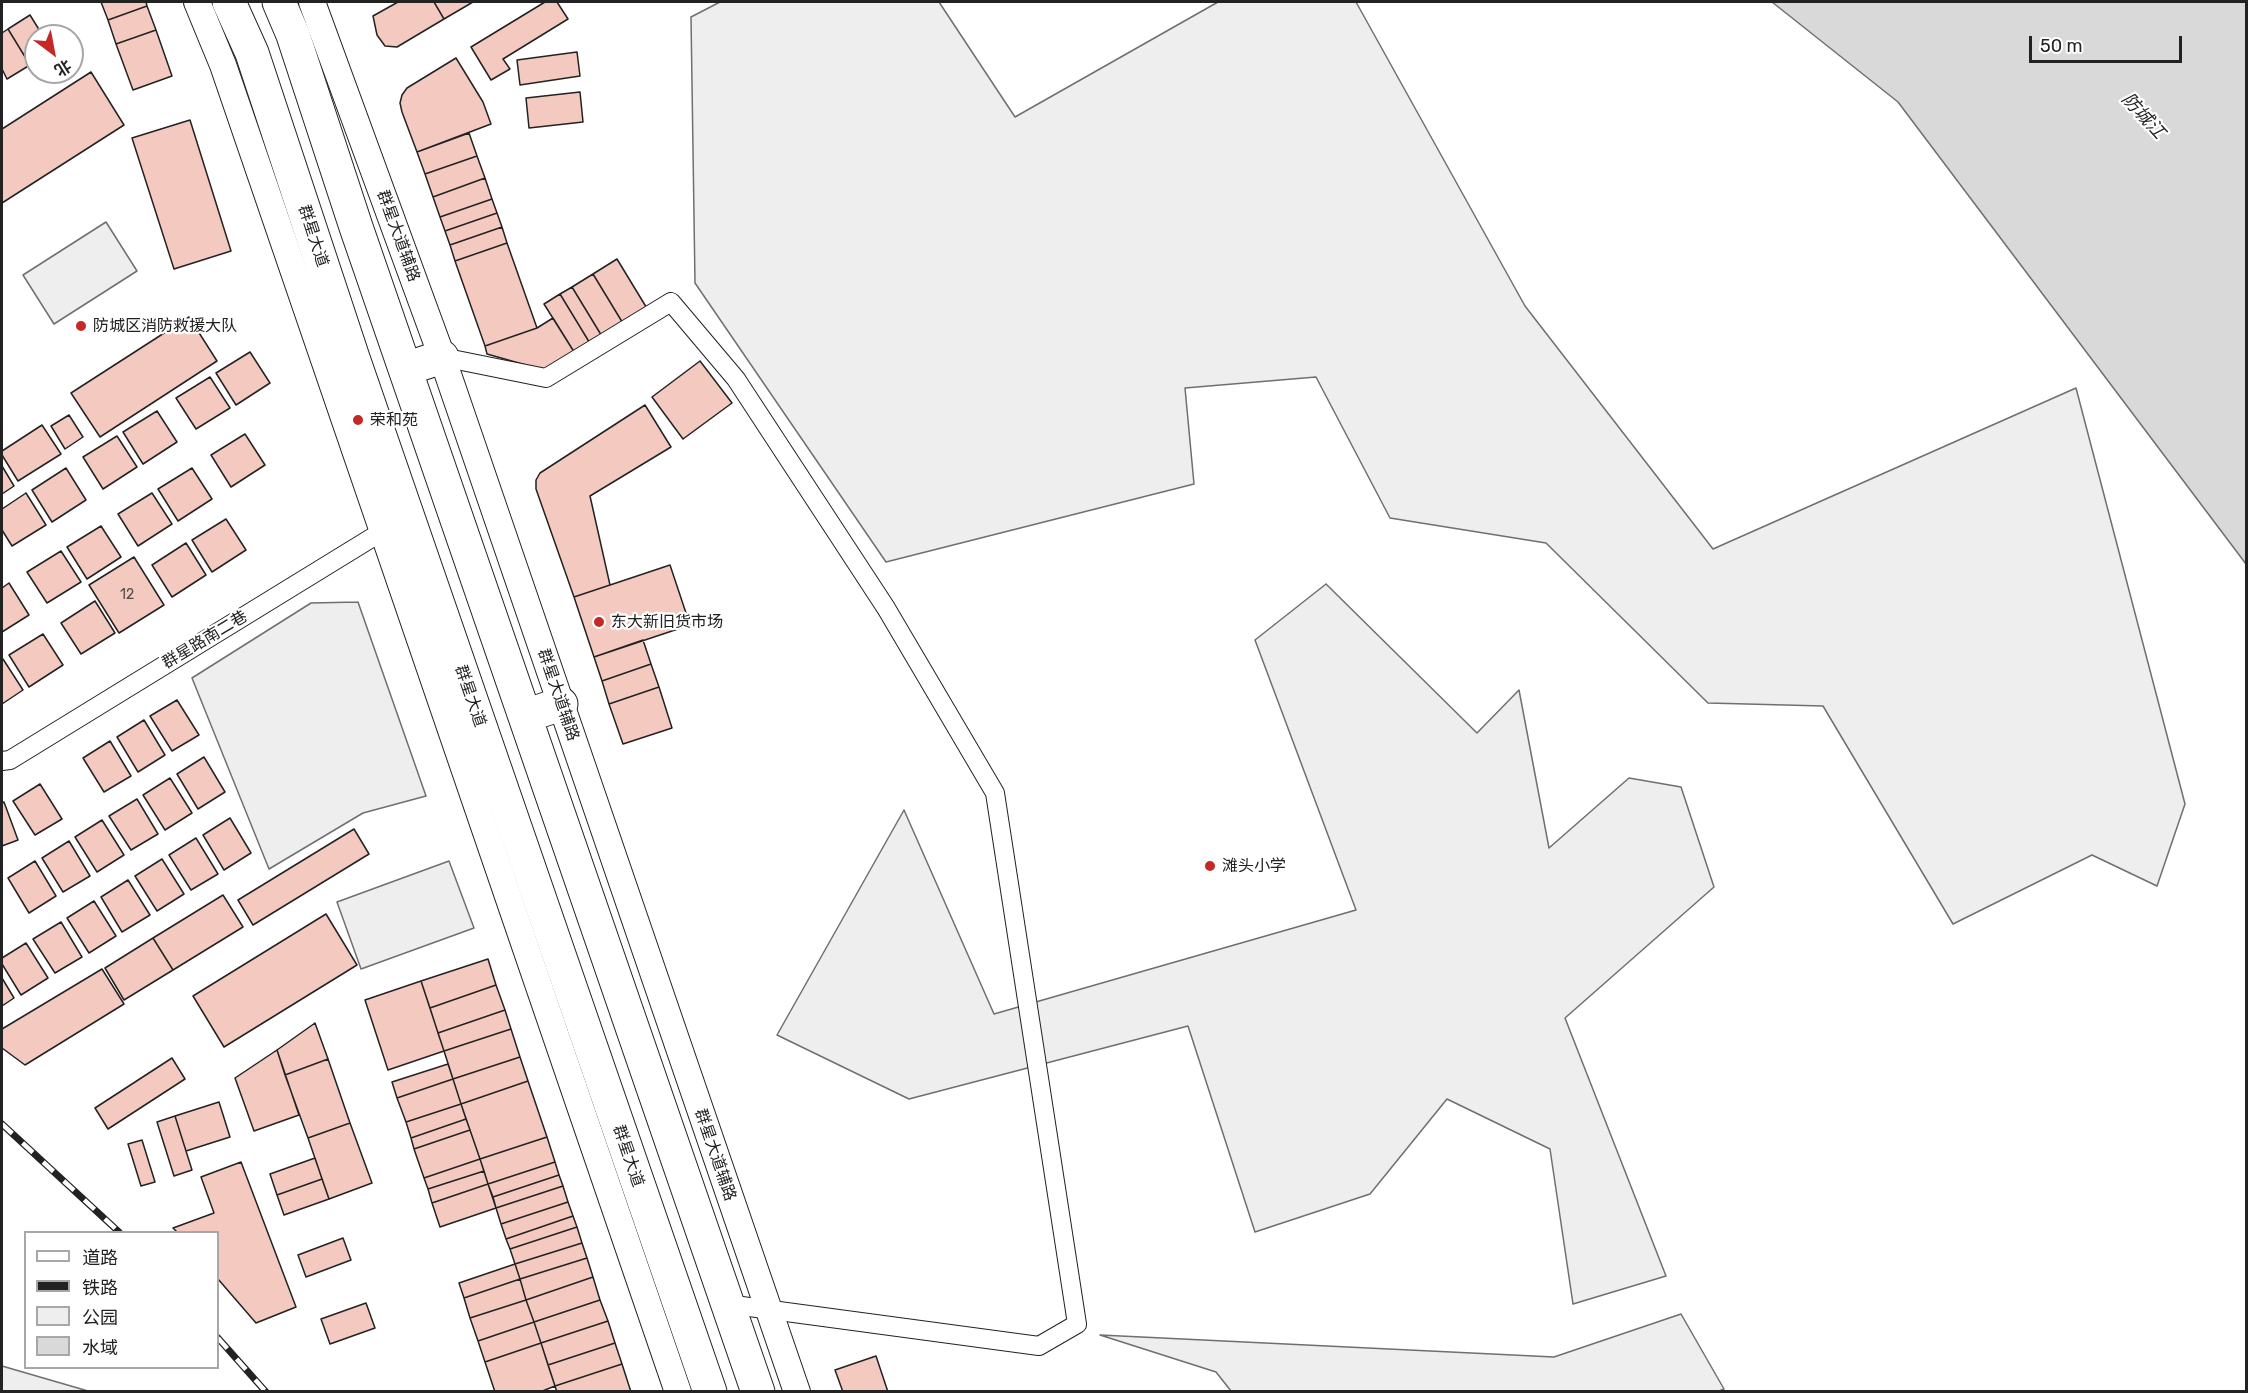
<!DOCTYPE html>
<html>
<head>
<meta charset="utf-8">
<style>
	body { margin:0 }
	#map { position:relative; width:2248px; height:1393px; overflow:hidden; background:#fff; font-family:Rubik,"Noto Sans SC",sans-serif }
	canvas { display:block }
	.frame { position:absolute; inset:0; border:3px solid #222; pointer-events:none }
	.legend { position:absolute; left:24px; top:1231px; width:195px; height:138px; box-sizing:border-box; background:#fff; border:2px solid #a7a7a7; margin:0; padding:8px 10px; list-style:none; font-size:18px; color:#222 }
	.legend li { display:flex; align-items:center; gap:12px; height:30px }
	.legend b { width:30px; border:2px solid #a7a7a7 }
	.north { position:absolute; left:24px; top:24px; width:60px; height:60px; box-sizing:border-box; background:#fff; border:2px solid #a7a7a7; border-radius:50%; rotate:148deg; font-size:16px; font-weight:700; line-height:24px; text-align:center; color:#222 }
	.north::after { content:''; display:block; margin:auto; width:21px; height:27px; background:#c62828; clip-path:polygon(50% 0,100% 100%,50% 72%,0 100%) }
	.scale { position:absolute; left:2029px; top:36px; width:153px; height:27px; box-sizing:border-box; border:3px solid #222; border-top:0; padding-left:8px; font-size:18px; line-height:21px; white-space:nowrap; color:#222; -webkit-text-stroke:4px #fff; paint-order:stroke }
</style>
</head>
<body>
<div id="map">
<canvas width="2248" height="1393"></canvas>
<div class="frame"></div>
<ul class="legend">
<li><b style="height:8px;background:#fff"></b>道路</li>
<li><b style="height:8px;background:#222"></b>铁路</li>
<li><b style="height:16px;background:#eee"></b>公园</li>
<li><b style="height:16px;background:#d9d9d9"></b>水域</li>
</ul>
<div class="north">北</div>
<div class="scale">50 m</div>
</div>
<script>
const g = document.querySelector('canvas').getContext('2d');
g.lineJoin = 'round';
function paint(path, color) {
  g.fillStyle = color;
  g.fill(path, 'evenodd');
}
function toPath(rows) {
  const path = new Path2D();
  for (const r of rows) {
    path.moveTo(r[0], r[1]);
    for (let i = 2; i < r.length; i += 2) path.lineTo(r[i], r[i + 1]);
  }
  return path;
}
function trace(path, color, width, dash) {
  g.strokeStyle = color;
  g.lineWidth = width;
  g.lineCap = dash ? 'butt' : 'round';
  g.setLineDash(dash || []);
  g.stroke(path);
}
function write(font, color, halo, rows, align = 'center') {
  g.font = font + ' Rubik,"Noto Sans SC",sans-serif';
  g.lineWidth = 4.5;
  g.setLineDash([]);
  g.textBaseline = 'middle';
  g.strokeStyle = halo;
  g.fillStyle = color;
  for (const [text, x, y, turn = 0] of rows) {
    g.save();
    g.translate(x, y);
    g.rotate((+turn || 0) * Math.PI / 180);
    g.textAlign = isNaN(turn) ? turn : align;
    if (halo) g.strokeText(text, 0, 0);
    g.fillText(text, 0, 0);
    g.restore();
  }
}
const green = toPath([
	[720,2,939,2,1015,117,1218,2,1356,2,1525,306,1713,549,2076,388,2185,804,2157,886,2092,855,1953,924,1823,706,1708,703,1546,543,1390,518,1316,377,1185,388,1194,484,886,562,695,283,691,17,720,2],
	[106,222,137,271,54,324,23,275,106,222],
	[1326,584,1477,733,1519,690,1549,848,1629,778,1681,787,1714,887,1565,1018,1666,1276,1573,1304,1550,1149,1447,1099,1370,1194,1255,1232,1188,1026,909,1099,777,1035,904,810,994,1014,1356,910,1255,640,1326,584],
	[358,602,426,796,363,813,269,869,192,678,311,603,358,602],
	[449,861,474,928,361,969,337,902,449,861],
	[1681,1314,1724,1389,1719,1391,1231,1391,1216,1372,1100,1335,1554,1357,1681,1314],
	[2,1366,88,1391,2,1391,2,1366]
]);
paint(green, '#eee');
trace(green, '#6f6f6f', 1.5);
const water = toPath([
	[1772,2,2246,2,2246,564,1898,102,1772,2]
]);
paint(water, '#d9d9d9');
trace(water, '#6f6f6f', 1.5);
const building = toPath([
	[101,2,146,2,147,6,108,20,101,2],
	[398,2,434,2,444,19,397,47,385,46,377,35,373,16,398,2],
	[434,2,473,2,444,19,434,2],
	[545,2,557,2,568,19,503,59,510,69,491,80,471,47,545,2],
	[147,6,156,30,116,44,108,20,147,6],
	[30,15,43,36,36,36,36,61,30,65,8,29,30,15],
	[8,29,30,65,7,79,2,69,2,33,8,29],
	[156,30,172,76,133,90,116,44,156,30],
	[577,52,580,76,520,85,517,60,577,52],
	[456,58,483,102,491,124,417,152,402,112,400,103,402,95,407,88,456,58],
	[91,72,124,125,2,203,2,129,91,72],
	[580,92,583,122,529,128,526,98,580,92],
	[190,120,231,251,174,269,132,138,190,120],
	[469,133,477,156,425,174,417,152,469,133],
	[477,156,485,178,433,197,425,174,477,156],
	[485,178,492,199,440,217,433,197,485,178],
	[492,199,497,213,445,231,440,217,492,199],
	[497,213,502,227,450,245,445,231,497,213],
	[502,227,507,243,455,261,450,245,502,227],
	[507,243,537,328,485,346,455,261,507,243],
	[617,259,648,310,624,325,593,274,617,259],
	[593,274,624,325,603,338,572,287,593,274],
	[572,287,603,338,591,345,560,294,572,287],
	[560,294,591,345,576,355,544,304,560,294],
	[189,317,217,361,100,437,71,393,189,317],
	[553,318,576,355,547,371,487,354,485,346,537,328,553,318],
	[250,352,270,383,236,405,216,373,250,352],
	[700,361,732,403,683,439,652,397,700,361],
	[210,377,230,408,196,429,176,398,210,377],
	[645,405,671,447,590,496,610,585,574,597,536,489,536,480,540,473,645,405],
	[157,411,177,442,143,464,123,432,157,411],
	[69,415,83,437,65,449,51,426,69,415],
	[42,425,61,454,18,481,2,455,2,451,42,425],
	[245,434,265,465,231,487,211,455,245,434],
	[117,436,137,467,103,489,83,457,117,436],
	[2,466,14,486,2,494,2,466],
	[66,468,86,500,52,522,32,490,66,468],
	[192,468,212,499,178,521,158,489,192,468],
	[26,493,46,525,12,546,2,530,2,509,26,493],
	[152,493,172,524,138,546,118,514,152,493],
	[226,519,246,550,212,572,192,540,226,519],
	[101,526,121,557,87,579,67,547,101,526],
	[186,543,206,575,172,597,152,565,186,543],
	[61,551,81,582,47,603,27,572,61,551],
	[134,557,164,605,119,633,89,585,134,557],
	[670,565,690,625,594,657,574,597,670,565],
	[9,583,29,615,2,632,2,588,9,583],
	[95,601,115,633,81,654,61,623,95,601],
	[43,634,63,665,29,687,9,655,43,634],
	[643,640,651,664,602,681,594,657,643,640],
	[3,659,23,690,2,704,2,660,3,659],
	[651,664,659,687,609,704,602,681,651,664],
	[659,687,672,728,623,744,609,704,659,687],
	[177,700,199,735,172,751,150,716,177,700],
	[144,720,165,755,138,772,117,737,144,720],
	[110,741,131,776,104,792,83,758,110,741],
	[204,757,225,792,198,809,177,774,204,757],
	[170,778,192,813,165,830,143,795,170,778],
	[40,784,62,819,35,835,13,801,40,784],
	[137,799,158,834,131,850,109,816,137,799],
	[4,802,18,840,2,846,2,803,4,802],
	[230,818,251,853,224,870,203,835,230,818],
	[102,820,124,855,97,872,75,837,102,820],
	[354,829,369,854,253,925,238,900,354,829],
	[196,838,218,874,191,890,169,855,196,838],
	[69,841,90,876,63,892,42,858,69,841],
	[162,859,184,894,157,911,135,876,162,859],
	[35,861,56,896,29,913,8,878,35,861],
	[128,880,150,915,122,932,101,897,128,880],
	[223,895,243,927,173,970,153,938,223,895],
	[94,901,116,936,89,953,67,918,94,901],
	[326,914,357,965,224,1047,193,996,326,914],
	[61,922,82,957,55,973,33,939,61,922],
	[153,938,173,970,124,1000,105,968,153,938],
	[26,943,48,978,21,995,2,964,2,958,26,943],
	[488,959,496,985,430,1008,421,981,488,959],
	[102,969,124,1004,25,1065,2,1048,2,1029,102,969],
	[2,978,14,998,2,1006,2,978],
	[421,981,444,1051,388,1070,365,1000,421,981],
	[496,985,505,1010,438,1033,430,1008,496,985],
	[505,1010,511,1029,444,1051,438,1033,505,1010],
	[315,1023,328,1059,285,1075,277,1050,315,1023],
	[511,1029,520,1057,453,1079,444,1051,511,1029],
	[277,1050,299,1115,254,1131,235,1078,277,1050],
	[520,1057,528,1081,461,1104,453,1079,520,1057],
	[172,1058,185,1079,108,1129,95,1108,172,1058],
	[328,1059,350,1123,308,1138,285,1075,328,1059],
	[448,1064,453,1079,397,1098,392,1082,448,1064],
	[453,1079,461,1104,406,1122,397,1098,453,1079],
	[528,1081,547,1137,480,1159,461,1104,528,1081],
	[219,1102,230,1137,186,1151,175,1116,219,1102],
	[461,1104,466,1119,411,1138,406,1122,461,1104],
	[175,1116,192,1170,174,1176,157,1122,175,1116],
	[466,1119,470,1130,414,1149,411,1138,466,1119],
	[350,1123,372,1183,329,1199,308,1138,350,1123],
	[470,1130,480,1159,424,1178,414,1149,470,1130],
	[547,1137,555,1162,488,1184,480,1159,547,1137],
	[142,1140,155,1182,141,1186,128,1144,142,1140],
	[315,1158,322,1179,277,1195,270,1174,315,1158],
	[480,1159,484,1171,428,1189,424,1178,480,1159],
	[241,1162,296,1307,256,1323,218,1279,218,1232,177,1232,173,1228,214,1213,201,1177,241,1162],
	[555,1162,559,1175,493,1197,488,1184,555,1162],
	[484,1171,488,1184,432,1203,428,1189,484,1171],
	[559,1175,563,1186,496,1208,493,1197,559,1175],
	[322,1179,329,1199,284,1215,277,1195,322,1179],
	[488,1184,496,1208,440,1227,432,1203,488,1184],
	[563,1186,568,1202,501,1224,496,1208,563,1186],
	[568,1202,573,1216,506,1239,501,1224,568,1202],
	[573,1216,577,1227,510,1249,506,1239,573,1216],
	[577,1227,582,1243,515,1264,510,1249,577,1227],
	[343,1238,351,1260,306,1277,298,1255,343,1238],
	[582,1243,587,1258,520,1279,515,1264,582,1243],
	[587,1258,593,1277,526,1300,520,1279,587,1258],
	[515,1264,520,1279,464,1298,459,1283,515,1264],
	[593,1277,600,1300,534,1322,526,1300,593,1277],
	[520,1279,526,1300,470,1318,464,1298,520,1279],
	[526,1300,534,1322,478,1341,470,1318,526,1300],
	[600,1300,608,1321,541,1343,534,1322,600,1300],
	[366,1303,375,1328,330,1344,321,1319,366,1303],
	[608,1321,615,1343,548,1365,541,1343,608,1321],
	[534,1322,541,1343,485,1362,478,1341,534,1322],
	[541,1343,555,1386,540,1392,495,1392,485,1362,541,1343],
	[615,1343,622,1364,555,1386,548,1365,615,1343],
	[876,1356,888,1392,843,1392,835,1370,876,1356],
	[622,1364,631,1392,557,1392,555,1386,622,1364]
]);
paint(building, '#f3c9c0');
trace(building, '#222', 1.5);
const street = toPath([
	[442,357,546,378,671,302,736,379,886,608,995,793,1077,1324,1039,1346,727,1304],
	[2,761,10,760,391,526]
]);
const secondary = toPath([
	[197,2,223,65,678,1392],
	[312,2,442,357,797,1392]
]);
const highway = toPath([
	[229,2,252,53,353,358,710,1392],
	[279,2,293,35,356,227,758,1392],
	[405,369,442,357],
	[525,716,561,704]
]);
trace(street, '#222', 20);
trace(secondary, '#222', 28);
trace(highway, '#222', 35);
trace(street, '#fff', 18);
trace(secondary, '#fff', 26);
trace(highway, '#fff', 33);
const rail = toPath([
	[2,1124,119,1232],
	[218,1338,266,1392]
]);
trace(rail, '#222', 7);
trace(rail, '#fff', 4.5, [14]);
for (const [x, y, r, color] of [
	[81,326,6,"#c62828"],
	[358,420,6,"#c62828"],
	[599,622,6,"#c62828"],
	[1210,866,6,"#c62828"]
]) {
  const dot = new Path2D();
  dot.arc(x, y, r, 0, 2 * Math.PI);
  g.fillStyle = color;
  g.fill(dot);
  trace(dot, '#fff', 2);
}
write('14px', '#564c4a', null, [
	["12",127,595]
]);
write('16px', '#222', '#fff', [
	["群星大道",313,236,72],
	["群星大道辅路",398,236,70],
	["群星路南二巷",205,640,-31],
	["群星大道辅路",558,695,71],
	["群星大道",470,696,71],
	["群星大道辅路",715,1155,71],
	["群星大道",628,1156,71]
]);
write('16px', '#222', '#fff', [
	["防城区消防救援大队",93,326],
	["荣和苑",370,420],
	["东大新旧货市场",611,622],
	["滩头小学",1222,866]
], 'left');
write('italic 18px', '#222', '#fff', [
	["防城江",2143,116,48]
]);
</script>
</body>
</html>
